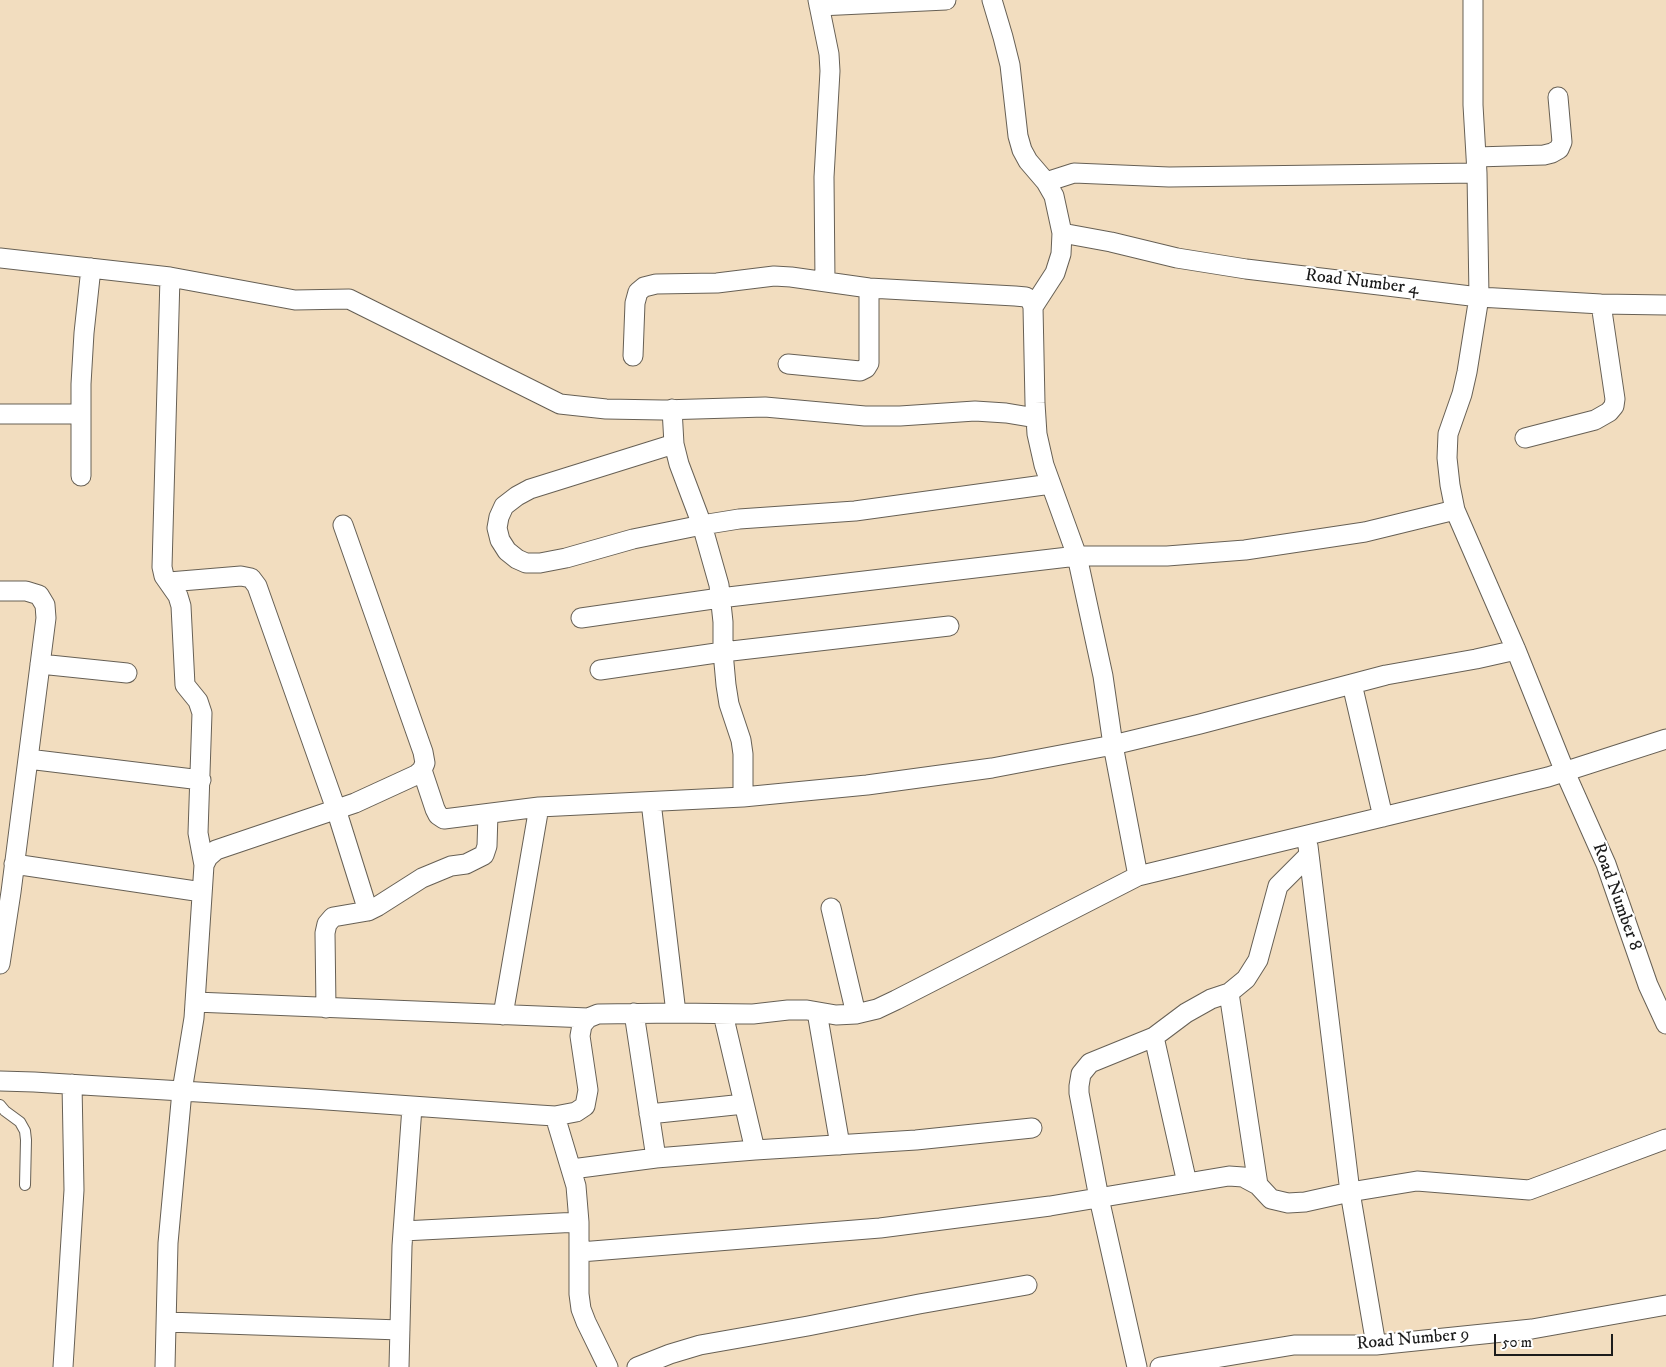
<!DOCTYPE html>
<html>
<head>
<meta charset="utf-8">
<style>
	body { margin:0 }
	#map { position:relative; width:1666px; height:1367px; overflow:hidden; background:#f2ddbf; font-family:"IM FELL DW Pica",serif }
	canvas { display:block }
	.scale { position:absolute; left:1494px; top:1334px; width:119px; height:22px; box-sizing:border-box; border:2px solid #1c1c1c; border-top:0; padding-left:6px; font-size:15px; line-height:18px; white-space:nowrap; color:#1c1c1c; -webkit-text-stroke:4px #fff; paint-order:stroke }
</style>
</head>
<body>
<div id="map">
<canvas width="1666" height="1367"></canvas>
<div class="scale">50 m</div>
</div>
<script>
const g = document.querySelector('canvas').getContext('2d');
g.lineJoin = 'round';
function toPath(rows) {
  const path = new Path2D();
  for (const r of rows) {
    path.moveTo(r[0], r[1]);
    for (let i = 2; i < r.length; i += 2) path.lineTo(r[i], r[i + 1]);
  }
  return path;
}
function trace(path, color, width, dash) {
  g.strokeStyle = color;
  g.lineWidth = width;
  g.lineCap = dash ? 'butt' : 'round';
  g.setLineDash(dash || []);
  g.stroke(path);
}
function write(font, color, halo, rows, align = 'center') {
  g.font = font + ' "IM FELL DW Pica",serif';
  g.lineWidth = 4.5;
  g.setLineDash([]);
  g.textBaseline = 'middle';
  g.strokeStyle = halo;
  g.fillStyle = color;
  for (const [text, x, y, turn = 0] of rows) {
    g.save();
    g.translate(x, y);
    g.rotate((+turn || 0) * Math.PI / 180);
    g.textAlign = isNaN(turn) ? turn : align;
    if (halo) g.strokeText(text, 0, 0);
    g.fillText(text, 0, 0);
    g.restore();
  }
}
const lane = toPath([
	[0,1105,5,1111,20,1122,25,1131,26,1140,25,1185]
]);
const street = toPath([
	[818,0,829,54,830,71,824,177,825,281],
	[992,0,1003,37,1010,65,1018,136,1022,150,1028,161,1046,182,1054,196,1062,233,1061,254,1055,273,1033,307],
	[1473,0,1473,105,1477,173,1479,297,1467,372,1462,394,1448,434,1447,458,1450,485,1455,510,1516,650,1565,772,1606,864,1648,985,1666,1024],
	[819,6,946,0],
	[1476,157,1544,155,1552,153,1559,149,1562,142,1558,97],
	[1046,182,1074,173,1169,177,1477,173],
	[1062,233,1111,242,1177,258,1246,269,1479,297,1601,304,1666,305],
	[0,258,170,277,295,300,349,299,560,404,606,409,662,410,765,407,865,416,900,416,975,411,1006,413,1036,418],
	[170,277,162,567,164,576,178,596,181,606,185,685,198,701,202,713,198,833,204,865],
	[633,356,635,303,638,292,644,287,656,284,717,283,774,276,791,277,869,288,1015,296,1026,297,1031,301,1033,307,1035,403,1037,434,1044,465,1077,556,1103,676,1113,745,1138,876],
	[788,364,860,371,866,368,869,363,869,288],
	[672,409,674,444,679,464,702,525,719,585,723,622,723,652,726,685,729,704,741,740,743,754,743,797],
	[0,414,81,414],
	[1525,438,1595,420,1609,412,1614,406,1615,399,1601,304],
	[674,444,530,489,517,496,504,506,499,517,497,528,500,540,507,551,517,559,526,563,540,563,566,558,633,539,702,525,739,519,855,511,1051,484],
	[81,476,81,384,84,333,91,268],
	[169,582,241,576,251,578,257,586,336,809,368,911],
	[0,591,26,591,39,595,45,605,46,618,11,892,0,964],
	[581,618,720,598,1077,556,1167,556,1245,550,1365,532,1455,510],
	[40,664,127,673],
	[600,670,723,652,949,626],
	[1352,684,1383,817],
	[28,759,201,780],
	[422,770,435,809,438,815,444,819,539,807,743,797,867,785,992,768,1113,745,1200,724,1386,675,1476,659,1516,650],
	[651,802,676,1013],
	[1308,846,1350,1192,1376,1345],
	[14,864,202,892],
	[831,908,856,1014],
	[1229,993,1258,1185],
	[195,1002,588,1018],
	[326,1008,325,933,327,924,333,917,368,911,378,906,422,878,451,866,466,864,484,855,487,846,488,814],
	[817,1012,840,1145],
	[634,1013,656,1158],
	[723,1014,755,1150],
	[503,1015,539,807],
	[1154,1037,1187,1183],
	[0,1081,34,1082,313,1099,539,1115,555,1116,576,1112,585,1106,588,1090,580,1036,582,1025,588,1018,598,1014,676,1013,753,1014,788,1010,807,1010,836,1015,856,1014,877,1009,896,1000,1138,876,1548,777,1666,739],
	[649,1114,744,1104],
	[555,1116,576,1186,579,1222,579,1294,581,1309,586,1322,608,1367],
	[572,1169,656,1158,755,1150,916,1140,1032,1128],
	[403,1231,579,1222],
	[580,1252,880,1228,1050,1206,1229,1176,1243,1177,1258,1185,1271,1199,1288,1203,1305,1202,1350,1192,1417,1181,1529,1190,1666,1139],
	[167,1322,400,1330],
	[63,1367,74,1190,72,1084],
	[165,1367,168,1243,182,1091,194,1018,204,865,208,857,216,850,355,803,416,775,422,770,425,763,423,752,343,525],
	[399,1367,402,1246,412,1107],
	[637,1367,670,1354,700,1345,808,1326,919,1304,1027,1285],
	[1137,1367,1099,1198,1079,1093,1079,1086,1081,1074,1090,1063,1154,1037,1186,1013,1211,999,1229,993,1246,979,1258,960,1278,886,1309,855],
	[1160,1367,1294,1345,1376,1345,1532,1329,1666,1305]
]);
trace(lane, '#676055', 12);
trace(street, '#676055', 21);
trace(lane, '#fff', 10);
trace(street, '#fff', 19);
write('18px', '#1c1c1c', '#fff', [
	["Road Number 4",1362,283,7],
	["Road Number 8",1616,897,70],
	["Road Number 9",1413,1340,-5]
]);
</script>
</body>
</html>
